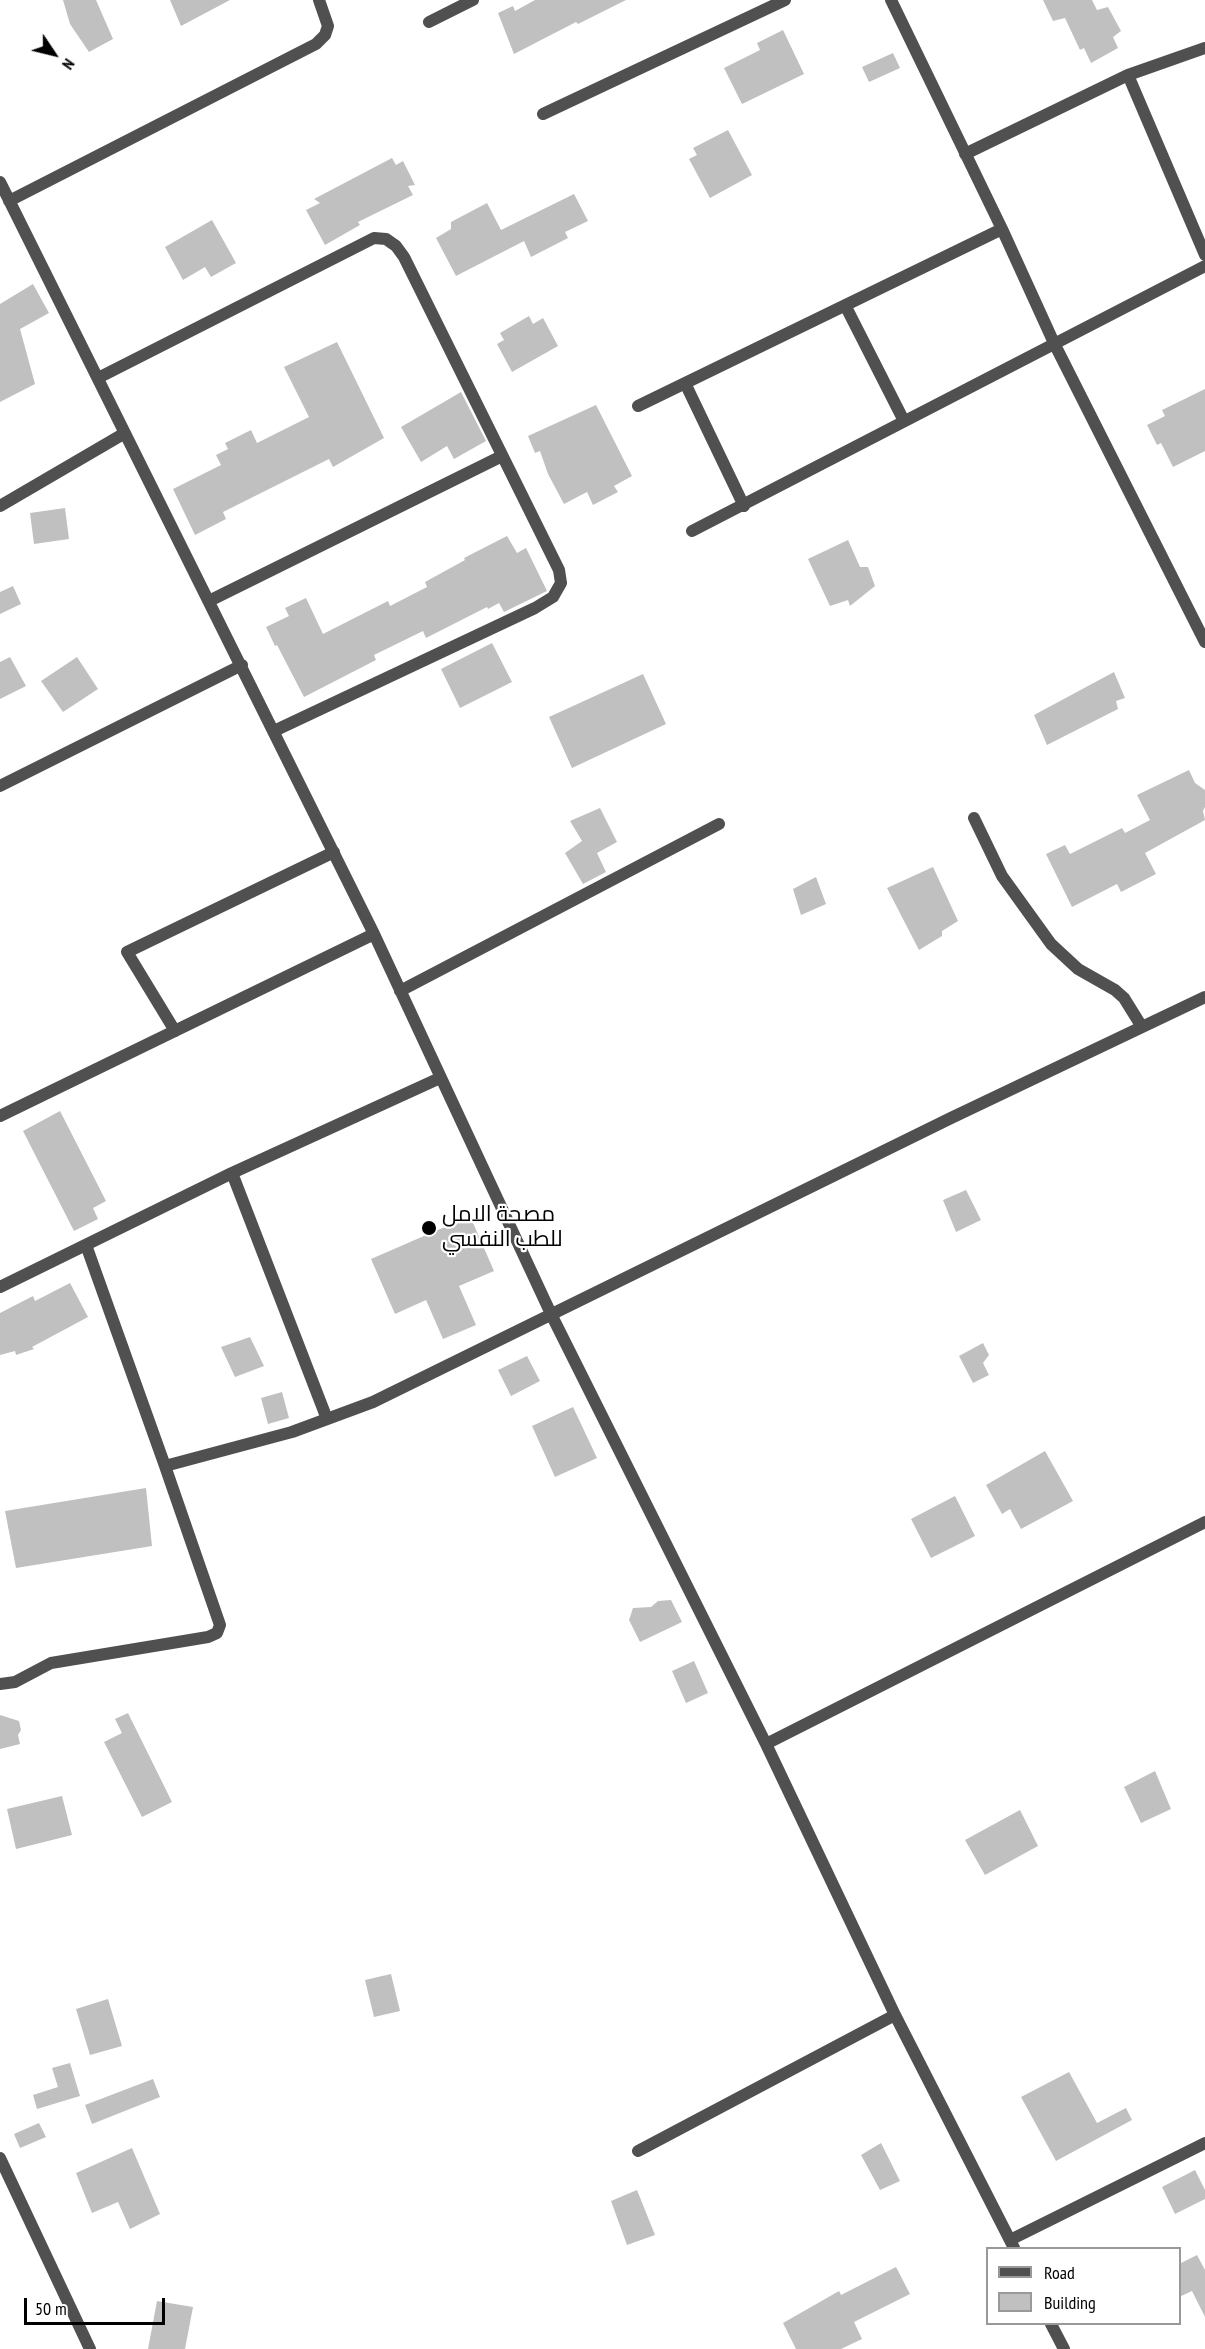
<!DOCTYPE html>
<html>
<head>
<meta charset="utf-8">
<style>
	body { margin:0 }
	#map { position:relative; width:1205px; height:2349px; overflow:hidden; background:#fff; font-family:"PT Sans Narrow",sans-serif }
	canvas { display:block }
	.legend { position:absolute; left:986px; top:2247px; width:195px; height:78px; box-sizing:border-box; background:#fff; border:2px solid #999; margin:0; padding:8px 10px; list-style:none; font-size:18px; color:#000 }
	.legend li { display:flex; align-items:center; gap:12px; height:30px }
	.legend b { width:30px; border:2px solid #999 }
	.north { position:absolute; left:24px; top:24px; width:60px; height:60px; -webkit-text-stroke:4px #fff; paint-order:stroke; rotate:125deg; font-size:16px; font-weight:700; line-height:24px; text-align:center; color:#000 }
	.north::after { content:''; display:block; margin:auto; width:21px; height:27px; background:#000; clip-path:polygon(50% 0,100% 100%,50% 72%,0 100%) }
	.scale { position:absolute; left:24px; top:2298px; width:141px; height:27px; box-sizing:border-box; border:3px solid #000; border-top:0; padding-left:8px; font-size:18px; line-height:21px; white-space:nowrap; color:#000; -webkit-text-stroke:4px #fff; paint-order:stroke }
</style>
</head>
<body>
<div id="map">
<canvas width="1205" height="2349"></canvas>
<ul class="legend">
<li><b style="height:8px;background:#505050"></b>Road</li>
<li><b style="height:16px;background:#c0c0c0"></b>Building</li>
</ul>
<div class="north">N</div>
<div class="scale">50 m</div>
</div>
<script>
const g = document.querySelector('canvas').getContext('2d');
g.lineJoin = 'round';
function paint(path, color) {
  g.fillStyle = color;
  g.fill(path, 'evenodd');
}
function toPath(rows) {
  const path = new Path2D();
  for (const r of rows) {
    path.moveTo(r[0], r[1]);
    for (let i = 2; i < r.length; i += 2) path.lineTo(r[i], r[i + 1]);
  }
  return path;
}
function trace(path, color, width, dash) {
  g.strokeStyle = color;
  g.lineWidth = width;
  g.lineCap = dash ? 'butt' : 'round';
  g.setLineDash(dash || []);
  g.stroke(path);
}
function write(font, color, halo, rows, align = 'center') {
  g.font = font + ' "PT Sans Narrow",Cairo,sans-serif';
  g.lineWidth = 4.5;
  g.setLineDash([]);
  g.textBaseline = 'middle';
  g.strokeStyle = halo;
  g.fillStyle = color;
  for (const [text, x, y, turn = 0] of rows) {
    g.save();
    g.translate(x, y);
    g.rotate((+turn || 0) * Math.PI / 180);
    g.textAlign = isNaN(turn) ? turn : align;
    if (halo) g.strokeText(text, 0, 0);
    g.fillText(text, 0, 0);
    g.restore();
  }
}
paint(toPath([
	[63,0,96,0,113,39,89,52,70,24],
	[170,0,230,0,181,26],
	[535,0,626,0,578,24,576,22,514,54,498,13,513,6,515,11],
	[1043,0,1092,0,1097,10,1108,7,1121,31,1113,37,1118,48,1091,63,1084,48,1080,50,1065,18,1053,21],
	[783,30,804,74,742,104,724,68,760,50,757,43],
	[893,53,900,68,869,82,862,67],
	[728,130,752,175,710,198,689,159,697,155,693,148],
	[392,158,396,165,403,161,415,185,408,186,413,195,358,222,360,225,325,245,306,210,320,203,314,199],
	[574,194,588,221,565,232,568,238,531,257,524,241,456,276,436,238,451,229,451,222,487,203,501,230],
	[212,220,236,263,211,277,205,267,183,280,165,247],
	[33,284,49,313,20,329,35,384,0,402,0,304],
	[529,316,533,324,543,318,558,346,512,372,497,344,504,340,500,333],
	[337,342,384,438,333,467,329,459,223,512,226,519,195,535,173,489,221,465,216,455,228,449,225,443,251,430,257,443,309,417,284,367],
	[1205,389,1205,451,1173,467,1161,443,1157,445,1147,425,1165,416,1162,410],
	[461,392,486,441,454,459,447,446,421,462,401,427],
	[596,405,632,476,614,486,618,492,593,505,587,492,564,504,548,474,540,451,535,453,528,436],
	[65,508,69,539,34,544,30,513],
	[507,536,517,553,526,548,547,591,504,612,499,603,488,609,487,607,426,638,423,631,374,655,376,660,304,697,277,645,275,646,266,627,289,616,285,608,306,598,323,634,388,601,390,606,427,587,425,582,465,560,464,558],
	[848,540,860,567,868,567,875,586,850,606,848,600,830,606,808,559],
	[13,586,21,604,0,614,0,592],
	[492,643,512,682,460,708,441,669],
	[10,657,26,686,0,699,0,662],
	[77,657,98,689,63,712,41,681],
	[1114,672,1125,698,1116,701,1118,709,1047,745,1034,715],
	[643,674,666,724,572,768,549,717],
	[1189,770,1195,783,1205,790,1205,807,1203,811,1205,820,1145,853,1156,874,1121,892,1117,884,1072,907,1046,854,1065,845,1070,854,1122,828,1125,833,1150,820,1137,795],
	[600,808,617,842,597,853,606,872,583,884,565,853,582,841,570,821],
	[933,867,958,921,942,931,942,936,919,950,887,888],
	[816,877,826,904,801,915,793,889],
	[60,1111,106,1201,93,1208,98,1219,74,1231,23,1131],
	[966,1190,981,1220,956,1232,943,1200],
	[470,1216,494,1271,459,1286,476,1325,443,1339,426,1300,395,1314,371,1259],
	[70,1283,88,1317,32,1347,34,1349,16,1355,15,1351,0,1355,0,1313,33,1296,35,1301],
	[250,1337,264,1366,235,1377,221,1347],
	[983,1343,989,1355,983,1363,989,1375,973,1383,959,1356],
	[527,1356,540,1381,511,1396,498,1370],
	[282,1392,289,1418,268,1424,261,1398],
	[573,1407,597,1458,555,1477,532,1426],
	[1045,1451,1073,1501,1021,1529,1010,1509,1002,1514,986,1485],
	[146,1488,152,1546,16,1568,5,1511],
	[955,1496,975,1536,931,1558,911,1519],
	[671,1600,682,1622,640,1642,629,1620,633,1608,651,1607,658,1601],
	[694,1661,708,1693,686,1703,672,1671],
	[128,1713,172,1802,142,1817,104,1742,122,1733,115,1719],
	[0,1715,19,1721,21,1730,18,1735,20,1744,0,1749],
	[1155,1771,1171,1809,1141,1823,1124,1787],
	[62,1796,72,1835,16,1849,7,1809],
	[1020,1810,1038,1846,985,1875,965,1840],
	[391,1974,400,2011,374,2017,365,1980],
	[108,1999,122,2046,90,2055,76,2009],
	[70,2063,80,2096,37,2109,33,2095,58,2087,52,2068],
	[1069,2072,1097,2123,1126,2108,1132,2120,1056,2161,1021,2097],
	[153,2079,160,2097,92,2124,85,2105],
	[39,2123,46,2137,20,2148,14,2134],
	[881,2143,900,2181,880,2190,861,2155],
	[132,2148,160,2214,130,2229,118,2202,92,2213,76,2173],
	[1195,2170,1205,2190,1205,2199,1175,2214,1162,2187],
	[637,2190,655,2235,627,2245,611,2201],
	[1197,2255,1205,2270,1205,2317,1192,2291,1179,2297,1179,2264],
	[896,2267,910,2294,854,2322,862,2339,841,2349,796,2349,783,2323,839,2291,841,2295],
	[157,2301,193,2307,185,2349,148,2349]
]), '#c0c0c0');
trace(toPath([
	[891,0,1002,229,1054,343,1205,642],
	[429,22,473,0],
	[1128,75,1205,255],
	[543,114,785,0],
	[965,154,1128,75,1205,48],
	[0,182,374,934,552,1316,766,1744,895,2015,1014,2248],
	[9,201,316,44,325,35,328,26,319,0],
	[845,305,904,421],
	[98,378,374,238,386,239,396,246,404,257,559,570,561,583,553,597,535,608,274,731],
	[685,383,744,506],
	[638,406,1002,229],
	[0,506,125,433],
	[692,531,1205,266],
	[209,601,502,456],
	[0,786,242,665],
	[974,818,1002,876,1051,944,1078,969,1115,990,1124,998,1142,1027],
	[400,991,719,824],
	[175,1031,127,952,334,852],
	[0,1116,374,934],
	[232,1173,327,1419],
	[86,1245,165,1466],
	[0,1287,232,1173,440,1078],
	[0,1684,15,1682,51,1663,208,1637,217,1633,220,1625,165,1466,292,1432,373,1402,951,1118,1205,997],
	[766,1744,1205,1522],
	[638,2151,895,2015],
	[0,2158,90,2349],
	[1010,2240,1205,2143],
	[1051,2324,1064,2349]
]), '#505050', 12);
for (const [x, y, r, color] of [
	[429,1228,8,"#000"]
]) {
  const dot = new Path2D();
  dot.arc(x, y, r, 0, 2 * Math.PI);
  g.fillStyle = color;
  g.fill(dot);
  trace(dot, '#fff', 2);
}
write('22px', '#000', '#fff', [
	["مصحة الامل",442,1215],
	["للطب النفسي",442,1240]
], 'left');
</script>
</body>
</html>
